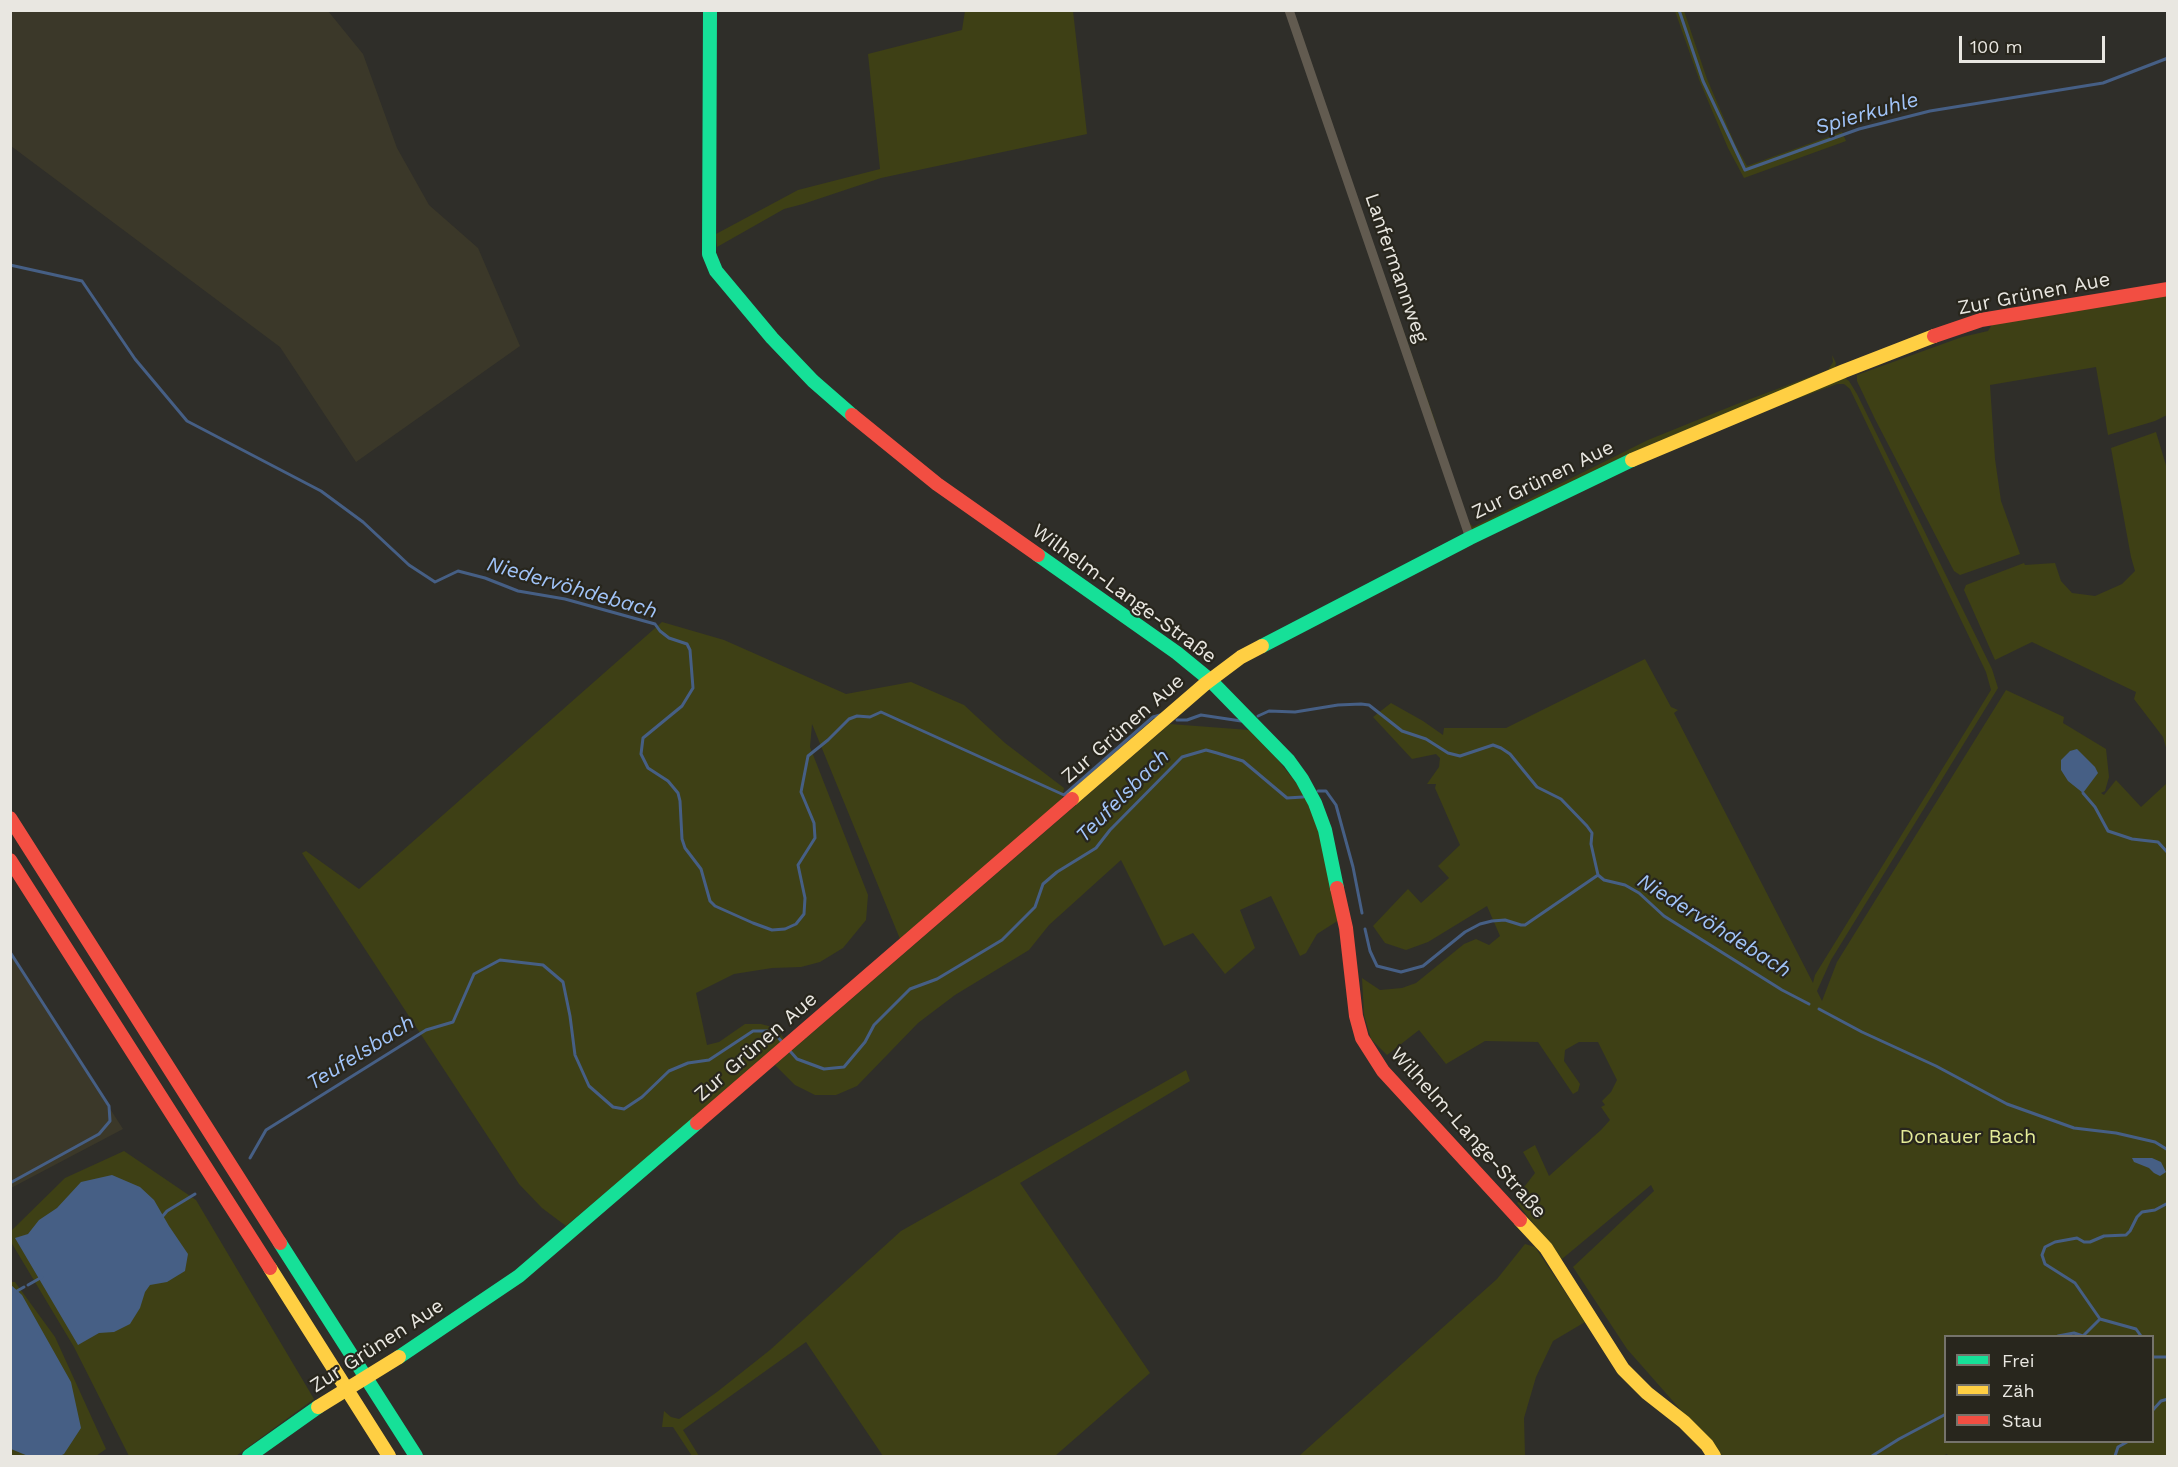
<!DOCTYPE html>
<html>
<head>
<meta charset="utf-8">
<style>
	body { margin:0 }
	#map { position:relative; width:2178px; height:1467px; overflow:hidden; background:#2f2e29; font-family:"Work Sans",sans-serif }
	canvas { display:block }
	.frame { position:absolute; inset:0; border:12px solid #e9e7e1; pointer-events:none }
	.legend { position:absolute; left:1944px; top:1335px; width:210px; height:108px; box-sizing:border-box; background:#28261d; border:2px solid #75736b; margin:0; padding:8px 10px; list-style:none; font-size:18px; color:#e9e7e1 }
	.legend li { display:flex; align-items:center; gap:12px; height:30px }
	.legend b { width:30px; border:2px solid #75736b }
	.scale { position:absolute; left:1959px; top:36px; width:146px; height:27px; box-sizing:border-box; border:3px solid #e9e7e1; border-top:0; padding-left:8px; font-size:18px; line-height:21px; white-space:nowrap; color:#e9e7e1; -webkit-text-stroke:4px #28261d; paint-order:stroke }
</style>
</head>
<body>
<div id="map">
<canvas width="2178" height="1467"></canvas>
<div class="frame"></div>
<ul class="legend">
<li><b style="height:8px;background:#16e098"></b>Frei</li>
<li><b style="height:8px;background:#ffcf43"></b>Zäh</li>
<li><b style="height:8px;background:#f24e42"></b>Stau</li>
</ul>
<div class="scale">100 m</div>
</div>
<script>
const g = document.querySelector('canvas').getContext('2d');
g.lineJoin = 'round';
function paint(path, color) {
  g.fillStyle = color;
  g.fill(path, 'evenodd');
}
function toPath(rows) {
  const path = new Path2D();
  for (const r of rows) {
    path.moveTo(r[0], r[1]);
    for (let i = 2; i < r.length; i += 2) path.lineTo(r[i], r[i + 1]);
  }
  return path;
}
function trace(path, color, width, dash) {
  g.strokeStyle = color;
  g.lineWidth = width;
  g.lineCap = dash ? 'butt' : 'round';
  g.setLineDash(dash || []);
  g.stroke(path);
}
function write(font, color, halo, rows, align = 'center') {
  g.font = font + ' "Work Sans",sans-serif';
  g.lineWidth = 4.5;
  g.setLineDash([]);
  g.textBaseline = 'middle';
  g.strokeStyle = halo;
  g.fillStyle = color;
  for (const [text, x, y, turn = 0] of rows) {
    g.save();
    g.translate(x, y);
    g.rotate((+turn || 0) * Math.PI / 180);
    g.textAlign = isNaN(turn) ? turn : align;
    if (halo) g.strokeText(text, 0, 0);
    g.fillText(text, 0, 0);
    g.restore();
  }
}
paint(toPath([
	[10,11,328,11,363,54,397,148,429,205,478,248,520,346,356,462,280,347,11,146],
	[10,952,123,1129,11,1188,10,1188]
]), '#3b3829');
paint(toPath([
	[965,11,1073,11,1087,134,881,178,803,204,784,209,717,247,716,234,798,190,880,169,868,54,962,30],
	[1292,11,1436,424,1435,430,1467,520,1473,527,1648,440,1737,404,1828,370,1833,362,1832,355,1836,363,1835,368,1831,372,1651,444,1478,530,1471,529,1465,520],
	[1675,11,1684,11,1707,79,1735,144,1747,166,1842,132,1846,141,1744,178,1728,148,1700,82],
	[2167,292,2167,415,2155,421,2108,435,2096,367,1990,385,1995,459,2001,501,2020,554,1960,575,1954,571,1875,419,1857,381,1857,375,1962,337,1988,331,1994,321],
	[1837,377,1845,378,1849,381,1857,394,1992,669,1998,688,1831,960,1817,991,1822,1001,1837,962,2006,690,2064,717,2063,723,2106,749,2109,777,2105,791,2101,793,2104,795,2116,780,2141,807,2167,783,2167,1456,1948,1456,1947,1454,1942,1456,1719,1456,1716,1450,1627,1349,1573,1267,1654,1191,1651,1185,1562,1259,1517,1203,1525,1196,1521,1191,1535,1173,1523,1152,1535,1145,1549,1176,1601,1130,1610,1120,1601,1107,1605,1105,1602,1101,1611,1092,1617,1080,1598,1042,1579,1042,1565,1050,1564,1061,1580,1084,1578,1091,1573,1094,1538,1042,1485,1041,1446,1064,1419,1030,1387,1055,1371,1039,1364,1015,1362,978,1380,990,1402,988,1416,983,1464,944,1476,939,1489,945,1500,936,1487,906,1428,942,1406,950,1385,943,1373,926,1408,889,1421,903,1449,878,1438,866,1460,845,1435,788,1436,784,1427,784,1439,767,1440,758,1436,754,1412,759,1373,717,1391,703,1423,721,1443,735,1444,728,1506,728,1645,659,1671,707,1678,710,1674,713,1813,983,1815,975,1991,690,1986,672,1850,389,1844,384,1837,384,1694,437,1628,466,1425,568,1424,566,1654,451],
	[1946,1336,2152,1336,2152,1442,1946,1442],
	[2156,432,2168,472,2167,751,2163,737,2134,699,2136,692,2032,642,1995,660,1964,590,1966,585,2024,563,2025,565,2055,563,2061,581,2072,593,2095,596,2122,584,2135,571,2131,557,2111,448],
	[662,622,724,640,846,694,911,682,964,705,1005,743,1064,788,1062,801,900,939,812,724,810,747,868,895,866,920,843,948,820,962,801,967,772,968,734,974,696,993,707,1045,719,1042,745,1024,761,1024,776,1028,785,1040,566,1226,542,1208,519,1184,302,853,306,851,359,889],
	[1170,724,1249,730,1278,760,1301,789,1314,815,1326,854,1339,920,1317,934,1306,953,1300,956,1271,896,1240,910,1255,948,1225,974,1193,933,1164,946,1121,860,1049,925,1029,950,955,995,918,1023,857,1086,836,1095,815,1095,795,1085,775,1065],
	[1186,1070,1190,1081,1020,1183,1150,1373,1055,1456,883,1456,806,1342,683,1430,699,1456,692,1456,673,1427,662,1427,664,1411,671,1417,679,1419,717,1392,770,1350,901,1231],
	[124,1151,196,1200,314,1399,236,1456,129,1456,74,1347,11,1242,11,1231,65,1178],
	[1525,1244,1535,1247,1585,1322,1553,1341,1536,1377,1524,1418,1525,1456,1299,1456,1497,1279],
	[10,1282,15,1282,55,1337,106,1449,96,1456,11,1456]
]), '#3e4015');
paint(toPath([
	[2077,749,2095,767,2098,773,2083,793,2068,781,2061,770,2061,760,2070,751],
	[2132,1158,2152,1158,2161,1162,2166,1172,2160,1176,2154,1173,2149,1168,2134,1162],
	[112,1175,140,1187,154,1200,169,1226,188,1254,185,1271,167,1282,150,1285,145,1292,140,1308,130,1324,114,1332,99,1333,78,1345,15,1238,28,1234,39,1220,57,1208,81,1182],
	[11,1285,22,1295,71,1382,81,1428,64,1454,60,1456,28,1456,11,1449]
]), '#465f85');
trace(toPath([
	[1679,10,1703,81,1745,170,1859,129,1930,111,2103,83,2168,58],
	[10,265,82,281,135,359,187,421,321,491,363,522,409,565,435,582,458,571,485,578,518,591,565,599,655,624,660,631,669,638,687,644,690,650,693,688,682,706,643,738,641,754,648,768,668,781,678,793,680,801,682,839,685,848,701,869,710,901,715,906,753,923,772,930,785,929,796,924,804,914,805,898,798,865,815,838,814,823,801,792,808,756,828,740,849,719,857,716,870,717,881,712,1064,795,1153,717,1160,715],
	[1258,716,1269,711,1295,712,1338,705,1361,704,1369,705,1402,731,1426,739,1448,753,1460,756,1493,745,1501,748,1510,754,1537,787,1561,799,1587,826,1592,833,1591,844,1598,875,1604,880,1625,885,1639,893,1664,916,1782,990,1809,1004],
	[1177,720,1187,720,1201,715,1241,721],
	[1318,791,1326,791,1336,805,1353,867,1362,913],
	[2083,793,2095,807,2108,831,2132,839,2158,842,2168,853],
	[1365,929,1370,951,1377,966,1401,972,1423,966,1465,932,1480,924,1492,921,1505,920,1521,925,1525,925,1598,875],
	[10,952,109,1106,110,1121,99,1134,10,1183],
	[1819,1009,1862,1032,1936,1066,2007,1104,2074,1128,2116,1133,2155,1142,2168,1150],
	[790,1051,797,1059,824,1069,844,1067,865,1042,874,1025,910,989,937,979,1002,940,1035,907,1043,884,1057,872,1096,848,1110,830,1182,757,1206,750,1217,753,1243,761,1287,798,1303,797],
	[250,1158,266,1130,426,1030,453,1022,474,974,500,960,543,965,563,982,570,1016,575,1055,589,1086,613,1107,624,1109,642,1097,669,1071,688,1063,709,1060,753,1031,767,1031,776,1035,783,1043],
	[162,1217,167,1211,195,1194],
	[28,1285,42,1277],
	[10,1295,24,1287],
	[2058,1336,2074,1333,2083,1336,2100,1319],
	[2141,1336,2136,1329,2100,1319,2075,1283,2045,1264,2042,1255,2045,1247,2055,1242,2077,1238,2084,1242,2090,1242,2104,1236,2126,1235,2130,1231,2137,1217,2142,1212,2155,1210,2168,1203],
	[2152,1357,2168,1357],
	[2152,1411,2161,1401,2168,1399],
	[1872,1456,1899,1439,1946,1414],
	[2115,1456,2118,1447,2127,1442]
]), '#465f85', 3);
trace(toPath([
	[1289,10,1470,538]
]), '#625b50', 9);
trace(toPath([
	[710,10,709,254,716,271,772,338,813,381,852,415],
	[1038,555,1177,653,1210,680,1289,761,1302,779,1315,803,1325,830,1337,888],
	[1262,646,1470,538,1632,460],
	[280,1243,416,1456],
	[399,1357,519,1276,697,1123],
	[249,1456,318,1407]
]), '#16e098', 14);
trace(toPath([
	[1632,460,1844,371,1934,336],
	[1072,799,1205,684,1241,657,1262,646],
	[1520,1220,1546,1248,1623,1369,1647,1393,1684,1422,1707,1445,1714,1456],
	[270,1268,389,1456]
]), '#ffcf43', 14);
trace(toPath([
	[1934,336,1981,320,2168,289],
	[852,415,937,484,1038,555],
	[10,818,280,1243],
	[10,860,270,1268],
	[1337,888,1346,928,1356,1016,1362,1038,1383,1071,1520,1220],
	[697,1123,1072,799]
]), '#f24e42', 14);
trace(toPath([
	[318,1407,399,1357]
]), '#ffcf43', 14);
write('20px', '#e9e7e1', '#28261d', [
	["Lanfermannweg",1396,268,71],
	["Zur Grünen Aue",2034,294,-11],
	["Zur Grünen Aue",1543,480,-26],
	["Wilhelm-Lange-Straße",1124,594,36],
	["Zur Grünen Aue",1123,729,-41],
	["Zur Grünen Aue",756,1047,-41],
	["Wilhelm-Lange-Straße",1468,1133,48],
	["Zur Grünen Aue",377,1346,-33]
]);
write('20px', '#e4eb98', '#28261d', [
	["Donauer Bach",1968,1137]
]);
write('italic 21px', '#a1c4f9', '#28261d', [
	["Spierkuhle",1867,114,-16],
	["Niedervöhdebach",572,588,16],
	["Teufelsbach",1123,796,-45],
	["Niedervöhdebach",1714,926,32],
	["Teufelsbach",361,1053,-32]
]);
</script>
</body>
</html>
